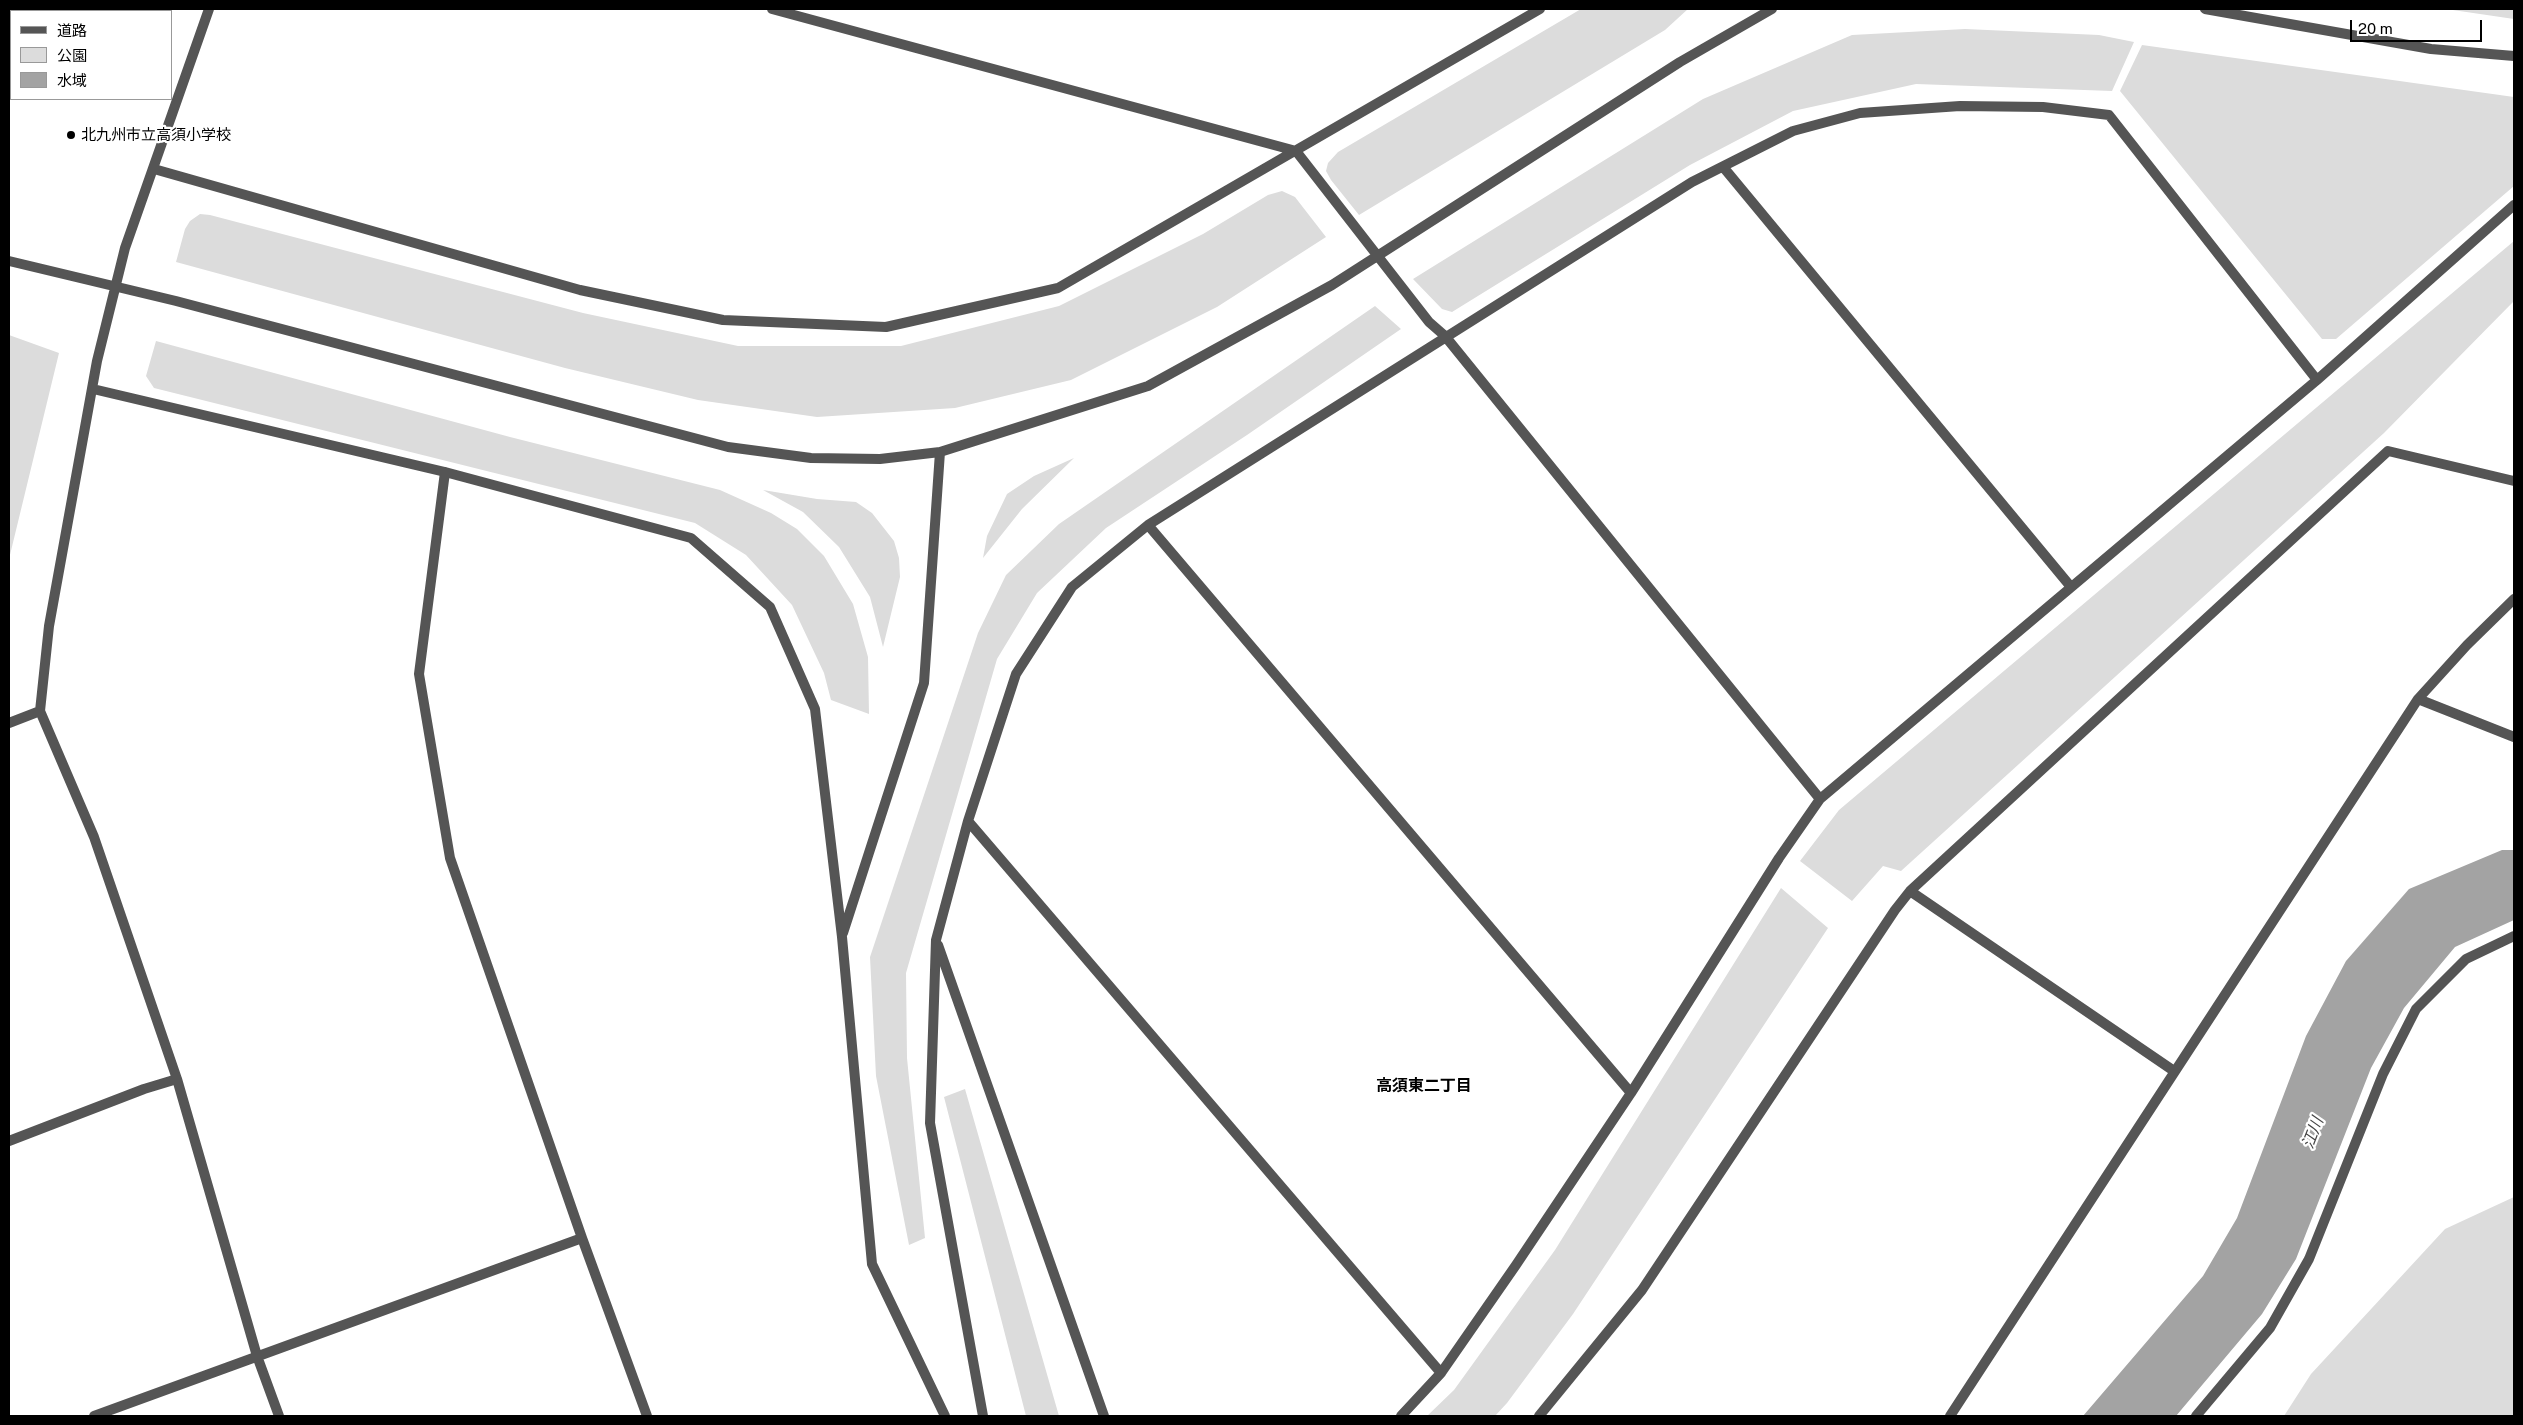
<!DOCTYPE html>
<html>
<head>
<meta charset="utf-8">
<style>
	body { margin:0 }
	#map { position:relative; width:2523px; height:1425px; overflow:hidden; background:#fff; font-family:"Public Sans","Noto Sans JP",sans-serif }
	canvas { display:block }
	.frame { position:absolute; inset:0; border:10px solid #000; pointer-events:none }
	.legend { position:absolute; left:10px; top:10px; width:162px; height:90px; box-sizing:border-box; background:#fff; border:1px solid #999; margin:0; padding:6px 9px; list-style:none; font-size:15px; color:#000 }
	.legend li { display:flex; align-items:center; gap:10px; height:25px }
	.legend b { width:25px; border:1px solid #999 }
	.scale { position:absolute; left:2350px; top:20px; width:132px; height:22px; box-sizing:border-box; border:2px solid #000; border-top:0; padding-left:6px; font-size:15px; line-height:18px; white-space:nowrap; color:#000; -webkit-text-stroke:4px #fff; paint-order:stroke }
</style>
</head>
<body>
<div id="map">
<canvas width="2523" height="1425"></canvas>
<div class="frame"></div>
<ul class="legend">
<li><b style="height:6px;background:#555"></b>道路</li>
<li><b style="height:14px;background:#dcdcdc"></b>公園</li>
<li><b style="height:14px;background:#a3a3a3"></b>水域</li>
</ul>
<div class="scale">20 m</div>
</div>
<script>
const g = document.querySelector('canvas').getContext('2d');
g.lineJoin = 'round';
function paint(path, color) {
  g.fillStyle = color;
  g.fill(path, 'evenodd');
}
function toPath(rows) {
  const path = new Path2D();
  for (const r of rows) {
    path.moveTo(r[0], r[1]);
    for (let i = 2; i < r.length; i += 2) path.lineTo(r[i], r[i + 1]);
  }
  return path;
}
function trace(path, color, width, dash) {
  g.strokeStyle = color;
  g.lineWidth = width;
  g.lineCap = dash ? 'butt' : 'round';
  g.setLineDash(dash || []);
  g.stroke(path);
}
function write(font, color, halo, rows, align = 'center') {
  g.font = font + ' "Public Sans","Noto Sans JP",sans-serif';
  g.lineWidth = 4.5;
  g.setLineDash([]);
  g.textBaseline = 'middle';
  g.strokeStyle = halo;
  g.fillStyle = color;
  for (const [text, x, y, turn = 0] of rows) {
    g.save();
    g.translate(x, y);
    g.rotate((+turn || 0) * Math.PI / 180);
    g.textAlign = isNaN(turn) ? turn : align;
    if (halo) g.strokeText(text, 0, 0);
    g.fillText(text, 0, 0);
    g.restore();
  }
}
paint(toPath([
	[1581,9,1688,9,1665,30,1359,215,1331,180,1326,171,1328,163,1338,152],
	[2446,9,2514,9,2514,19],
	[1965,29,2099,35,2134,42,2112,91,1916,84,1793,111,1690,165,1452,312,1442,309,1413,279,1703,99,1852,35],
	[2142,45,2514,97,2514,186,2336,339,2322,339,2120,91],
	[1282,191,1295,197,1326,237,1217,307,1071,380,955,408,817,417,698,400,565,368,176,262,185,229,190,221,200,214,210,215,583,313,738,346,901,346,1059,306,1203,234,1268,195],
	[2514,241,2514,301,2384,433,1901,871,1883,866,1852,901,1800,861,1839,810],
	[1375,306,1401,329,1247,435,1106,528,1037,593,997,659,906,973,907,1058,925,1238,909,1245,876,1076,870,957,978,633,1006,575,1059,524],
	[9,335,59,353,9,559],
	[156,341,510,437,720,490,771,513,797,529,824,556,853,604,868,657,869,714,831,700,824,673,792,605,746,555,695,523,154,388,146,376],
	[1074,458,1022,509,983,558,987,536,1007,494,1034,476],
	[763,490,817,499,856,502,872,513,894,541,899,558,900,577,883,647,870,597,839,547,803,512],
	[1781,888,1828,928,1573,1314,1507,1403,1495,1416,1427,1416,1454,1390,1555,1250],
	[965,1089,1059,1416,1026,1416,944,1097],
	[2514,1197,2514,1416,2284,1416,2311,1374,2445,1229]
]), '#dcdcdc');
paint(toPath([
	[2502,850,2514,850,2514,920,2455,947,2404,1008,2371,1068,2296,1259,2262,1314,2176,1416,2083,1416,2203,1276,2237,1218,2306,1036,2346,961,2409,889]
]), '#a3a3a3');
trace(toPath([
	[209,9,125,248,97,361,49,626,40,711,94,837,177,1079,257,1356,279,1416],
	[772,9,1296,151,1429,322,1445,336,1820,799],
	[2205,9,2431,49,2514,56],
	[1724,168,2071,587],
	[154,169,580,290,723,320,886,327,1058,288,1540,9],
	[9,261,176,301,728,447,811,458,880,459,940,452,1148,386,1332,285,1680,62,1772,9],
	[93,389,445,472,691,538,770,607,815,709,842,937,872,1264,945,1416],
	[445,472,419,674,450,858,582,1238,647,1416],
	[1148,525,1631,1093],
	[2418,699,2514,737],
	[9,723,40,711],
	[968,821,1441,1373],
	[1910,891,2174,1071],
	[843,933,924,683,940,452],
	[938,945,1104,1416],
	[9,1141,144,1089,177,1079],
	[94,1416,582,1238],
	[983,1416,930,1123,936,940,968,821,1016,674,1072,587,1148,525,1692,182,1793,131,1860,113,1960,106,2043,107,2109,115,2317,380],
	[1401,1416,1441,1373,1516,1265,1631,1093,1779,858,1820,799,2317,380,2514,205],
	[1539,1416,1642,1290,1895,910,1910,891,2388,451,2514,481],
	[1950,1416,2418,699,2467,645,2514,599],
	[2196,1416,2270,1328,2309,1259,2383,1074,2416,1009,2466,959,2514,936]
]), '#555', 10);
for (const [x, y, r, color] of [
	[71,135,5,"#000"]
]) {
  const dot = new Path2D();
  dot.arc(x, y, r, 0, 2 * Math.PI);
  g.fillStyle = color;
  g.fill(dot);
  trace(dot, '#fff', 2);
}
write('15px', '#000', '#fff', [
	["北九州市立高須小学校",81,135]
], 'left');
write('bold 16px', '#000', '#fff', [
	["高須東二丁目",1424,1086]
]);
write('italic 16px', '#444', '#fff', [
	["江川",2313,1133,-69]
]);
</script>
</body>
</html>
